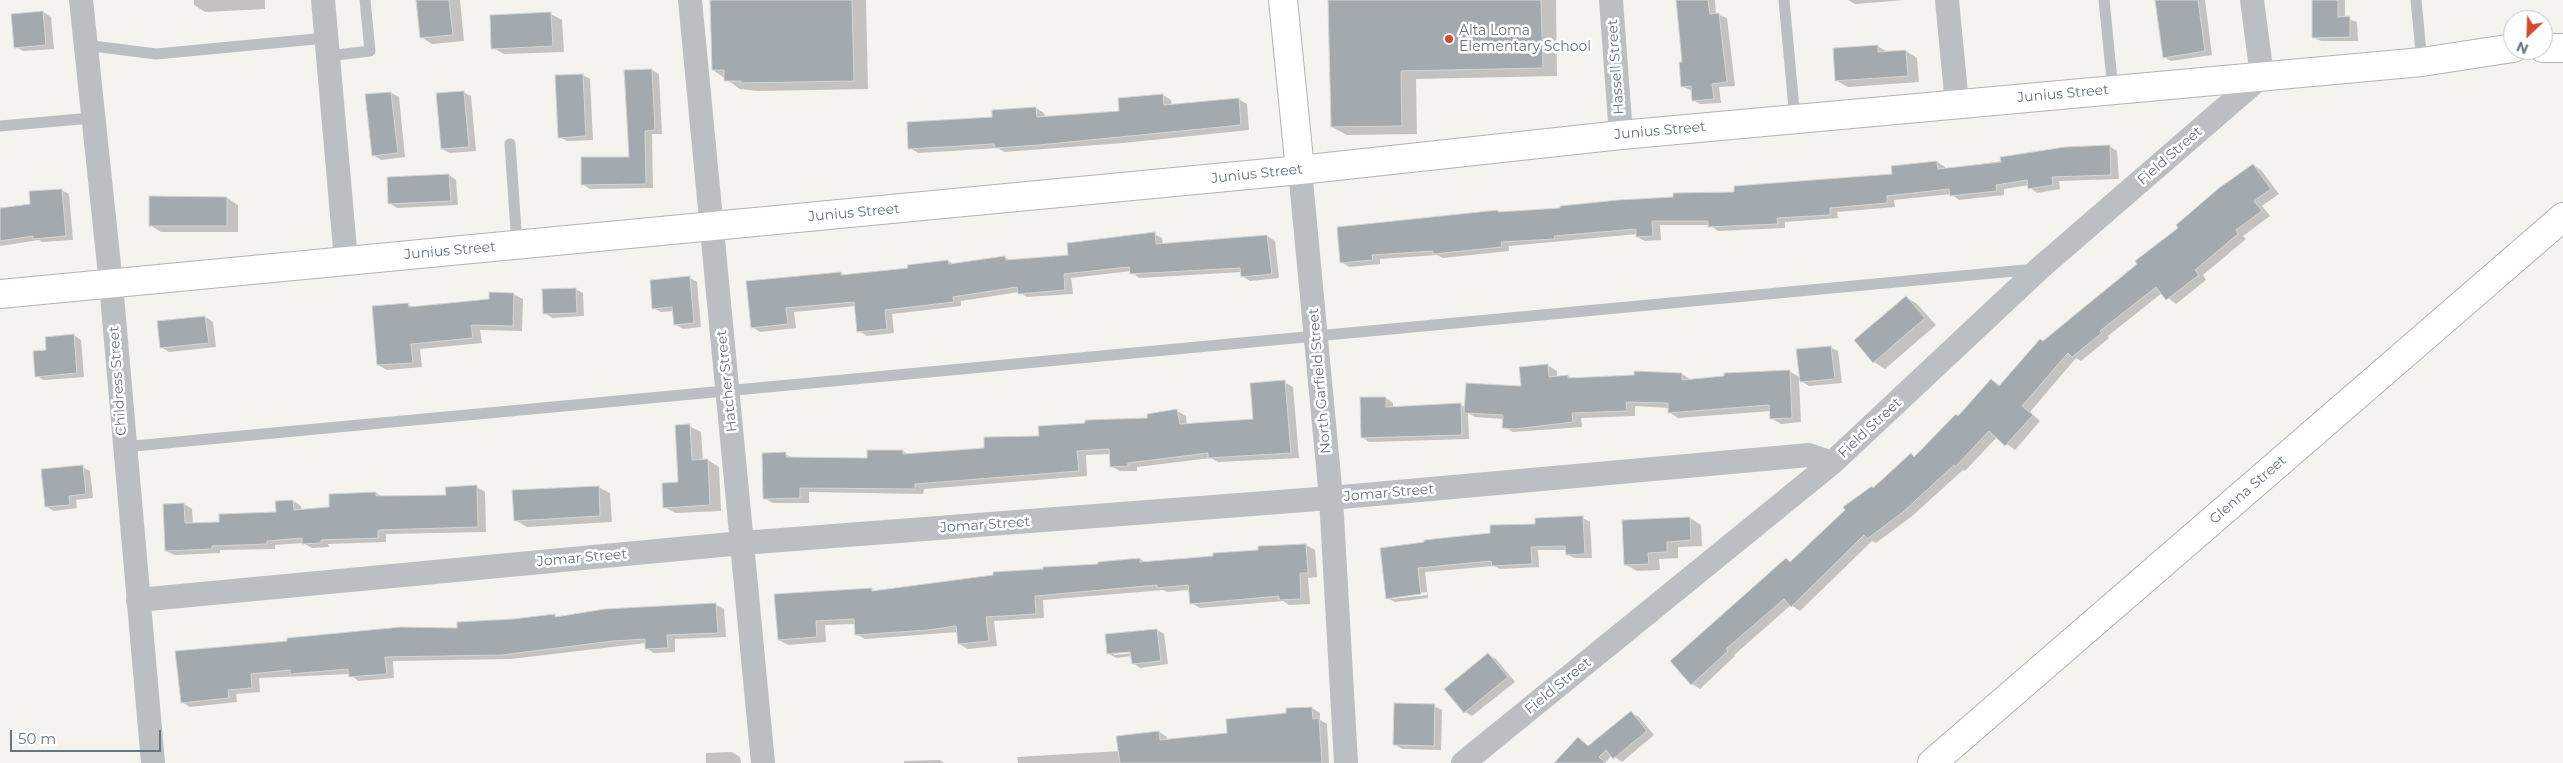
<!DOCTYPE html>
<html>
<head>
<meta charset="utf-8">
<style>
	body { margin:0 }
	#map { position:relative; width:2563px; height:763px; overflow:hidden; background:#f4f3f0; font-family:Montserrat,sans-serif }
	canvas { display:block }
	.north { position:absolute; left:2503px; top:10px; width:50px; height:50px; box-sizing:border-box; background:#fff; border:1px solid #c2c8cb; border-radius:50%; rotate:204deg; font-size:14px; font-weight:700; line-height:20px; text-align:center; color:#66757e }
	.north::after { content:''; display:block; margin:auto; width:18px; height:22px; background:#d24b32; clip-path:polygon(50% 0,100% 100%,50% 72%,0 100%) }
	.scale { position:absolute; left:10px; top:730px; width:151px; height:22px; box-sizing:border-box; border:2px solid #66757e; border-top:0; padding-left:6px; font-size:15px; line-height:18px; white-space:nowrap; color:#66757e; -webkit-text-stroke:4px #fff; paint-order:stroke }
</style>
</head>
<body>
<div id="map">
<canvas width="2563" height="763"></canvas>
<div class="north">N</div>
<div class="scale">50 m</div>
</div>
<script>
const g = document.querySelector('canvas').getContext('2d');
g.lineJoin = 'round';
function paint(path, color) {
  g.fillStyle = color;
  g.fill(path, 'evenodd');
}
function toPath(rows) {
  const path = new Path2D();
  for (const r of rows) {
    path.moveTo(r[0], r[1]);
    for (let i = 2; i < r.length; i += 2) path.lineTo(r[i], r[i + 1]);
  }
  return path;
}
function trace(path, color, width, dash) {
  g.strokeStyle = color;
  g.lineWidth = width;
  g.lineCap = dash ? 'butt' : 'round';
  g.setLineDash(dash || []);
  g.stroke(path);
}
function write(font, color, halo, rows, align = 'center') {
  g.font = font + ' Montserrat,sans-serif';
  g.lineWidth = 5;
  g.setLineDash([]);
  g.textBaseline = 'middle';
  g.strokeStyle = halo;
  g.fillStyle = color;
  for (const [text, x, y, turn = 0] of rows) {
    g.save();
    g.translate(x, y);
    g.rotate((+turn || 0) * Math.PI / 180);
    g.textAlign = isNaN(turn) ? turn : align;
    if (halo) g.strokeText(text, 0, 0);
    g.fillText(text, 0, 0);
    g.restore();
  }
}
paint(toPath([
	[194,0,265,0,265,9,205,12,194,5],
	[417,0,460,0,464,41,432,44,421,37],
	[711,0,866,0,868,89,758,91,740,89,713,70],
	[1330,0,1556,0,1557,76,1416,79,1417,134,1347,135,1332,127],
	[1677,0,1715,0,1716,14,1727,18,1735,86,1719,87,1721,103,1700,104,1693,100,1692,91,1682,86,1683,63],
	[1848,0,1905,0,1855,4],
	[2156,0,2205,0,2212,55,2171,61,2164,57],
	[2313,0,2345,0,2345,18,2357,22,2358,41,2321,41,2313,37],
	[43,12,51,17,54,49,23,51,16,47,12,15],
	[551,14,562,20,564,52,504,54,493,48],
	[1877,46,1888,52,1906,51,1917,58,1919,82,1848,87,1837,81],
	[652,70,659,74,662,134,652,134,653,188,590,189,582,184,630,158],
	[583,75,590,79,593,140,567,141,559,137],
	[463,92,471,96,476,151,450,153,442,149],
	[391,93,399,97,405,157,381,160,373,155,367,96],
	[1163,95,1171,100,1172,105,1238,99,1247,104,1249,130,1123,143,1004,152,998,148,918,153,910,148,994,118,1036,108,1044,113,1045,117,1121,112],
	[2109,146,2117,151,2119,179,2059,181,2060,189,2037,193,2030,188,2029,185,2004,189,2004,195,1959,200,1951,194,1894,200,1895,207,1837,212,1838,218,1785,222,1785,228,1718,231,1710,225,1660,225,1661,240,1645,241,1637,237,1637,234,1509,246,1509,251,1443,258,1437,255,1380,259,1380,264,1349,267,1341,262,1498,211,1501,213,1561,209,1736,193,1893,175,1937,162,1945,167,1945,169],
	[2253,165,2261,170,2279,194,2262,206,2270,216,2243,236,2246,239,2203,275,2206,280,2176,304,2162,293,2108,336,2109,338,2081,361,2076,358,2030,412,2040,421,2015,450,1997,437,1965,471,1963,470,1911,517,1876,543,1872,541,1800,611,1791,605,1734,655,1735,656,1700,689,1692,684,1786,559,1791,562,1911,455,1916,458,1959,417,1992,381,2001,386,2043,342,2139,264],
	[449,175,456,180,458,205,397,208,389,203],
	[61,190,69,194,73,240,42,242,39,240,0,246,0,209,31,205],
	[227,198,238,205,238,232,161,232,150,225],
	[1154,234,1162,238,1163,245,1267,236,1275,241,1279,278,1250,281,1242,276,1242,272,1139,278,1131,271,1071,278,1073,294,1027,297,1019,292,961,301,961,306,892,314,894,333,867,336,859,331,856,306,794,312,796,328,760,332,752,327,841,273,846,276,909,269,948,261,955,265,1005,257,1011,261,1070,256],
	[690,278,697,282,701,327,683,329,675,324,674,311,661,312,653,308],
	[575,289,583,293,584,316,552,318,545,313],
	[513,294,523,299,522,331,480,330,482,343,420,349,422,367,387,370,378,365,408,304,414,308,490,300],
	[1906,297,1917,304,1936,325,1885,369,1874,362,1855,341],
	[205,317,213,322,216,347,169,352,161,347],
	[74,335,81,340,84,377,44,380,37,376],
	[1830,347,1838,351,1842,383,1809,386,1799,380,1801,422,1781,424,1771,418,1771,411,1678,418,1669,412,1669,408,1635,406,1635,416,1581,418,1582,427,1513,432,1504,427,1504,419,1475,417,1468,413,1469,439,1369,442,1362,437,1386,398,1393,403,1393,408,1460,404,1466,408,1522,387,1547,365,1557,371,1557,377,1568,376,1573,379,1682,374,1691,380,1789,371,1801,378],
	[1284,382,1293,387,1299,458,1218,462,1211,458,1137,467,1137,471,1120,471,1111,466,1111,454,1086,455,1087,476,924,489,923,494,809,492,809,503,773,503,764,498,785,454,793,458,868,459,903,451,909,455,985,450,1040,437,1149,419,1177,411,1186,416,1187,425,1255,420],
	[689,426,701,432,703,461,708,460,719,467,721,511,676,513,664,507,680,483],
	[82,467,90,471,93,498,76,500,77,508,54,511,47,507],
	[477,487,485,492,486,532,386,534,386,542,328,544,329,547,312,548,303,543,275,545,275,549,220,550,220,553,175,555,166,551,164,505,184,504,192,509,193,524,220,523,278,513,293,501,301,506,302,511,331,509,376,493,383,497,447,496],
	[598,487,610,493,612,522,527,527,515,520],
	[1583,518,1590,522,1592,558,1574,558,1567,554,1566,550,1538,550,1539,567,1500,569,1494,566,1425,572,1428,598,1395,602,1387,598,1381,549,1492,535],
	[1427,592,1427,595,1392,599,1392,597],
	[1690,518,1701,525,1702,546,1678,547,1678,558,1659,559,1660,570,1637,571,1626,565],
	[1306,545,1315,550,1317,577,1308,578,1310,604,1289,605,1283,601,1200,608,1191,603,1190,590,1167,592,1164,590,1043,600,1044,618,994,621,997,646,968,649,959,644,958,632,865,639,856,634,856,624,825,625,826,642,788,645,779,640,871,590,875,592,1140,559,1146,563,1214,557],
	[716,605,724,609,726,637,675,639,675,652,654,653,646,648,646,643,511,659,393,661,394,678,358,681,350,674,259,678,260,692,236,694,237,702,190,707,182,702,176,652,458,629,554,616,558,618],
	[1157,630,1164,634,1168,664,1140,668,1133,663,1132,656,1116,658,1108,653],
	[1136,650,1137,653,1114,655,1114,652],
	[1488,655,1496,659,1515,682,1472,716,1465,712],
	[1434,706,1442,710,1441,750,1402,749,1395,745],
	[1312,708,1320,713,1320,720,1327,724,1329,763,1018,763,1017,757,1120,751,1159,732,1167,737,1167,741,1229,735],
	[1631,713,1639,717,1654,735,1622,762,1612,755,1605,763,1556,763,1578,739,1589,747],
	[732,752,740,757,741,763,706,763,706,753],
	[940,760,944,763,904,763,904,761]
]), '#0003');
const building = toPath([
	[416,0,449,0,453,35,420,38,416,0],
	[710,0,852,0,854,81,741,83,741,81,724,81,724,70,712,70,710,0],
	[1328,0,1541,0,1543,68,1401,71,1402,126,1331,127,1328,0],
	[1676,0,1708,0,1710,14,1719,13,1727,82,1712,84,1714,99,1692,101,1691,86,1681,87,1679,62,1682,62,1676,0],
	[2155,0,2198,0,2205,51,2163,58,2155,0],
	[2312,0,2338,0,2338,17,2350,16,2350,37,2312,38,2312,0],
	[43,11,46,45,14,48,11,14,43,11],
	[551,12,553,46,491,49,490,15,551,12],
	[1878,45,1878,52,1906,50,1908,76,1835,81,1833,48,1878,45],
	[652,69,655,130,645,131,646,184,581,185,581,157,629,157,624,70,652,69],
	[583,74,586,136,558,138,555,75,583,74],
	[464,91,469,147,441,149,436,93,464,91],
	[391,92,398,153,372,156,365,94,391,92],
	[1163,94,1164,105,1239,98,1241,125,1039,145,995,148,994,144,908,149,907,122,992,117,992,110,1036,107,1037,117,1119,111,1118,98,1163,94],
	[2110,145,2111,175,2052,177,2053,185,2028,189,2027,180,1996,185,1997,191,1950,196,1949,189,1887,196,1887,203,1830,208,1830,215,1777,218,1778,224,1708,227,1708,221,1652,221,1653,236,1636,237,1636,229,1554,236,1555,239,1501,242,1502,247,1433,254,1433,251,1372,255,1373,260,1340,263,1337,227,1498,210,1498,212,1560,208,1560,206,1618,200,1673,197,1673,193,1734,192,1734,186,1892,174,1891,166,1937,161,1938,169,2001,162,2000,157,2065,147,2110,145],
	[2253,164,2271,189,2254,201,2262,211,2236,230,2238,234,2195,270,2199,275,2166,300,2156,287,2100,331,2102,333,2072,357,2068,353,2022,406,2033,415,2005,446,1989,431,1955,467,1954,465,1903,512,1867,539,1864,535,1791,607,1784,599,1726,649,1728,651,1691,685,1670,661,1786,558,1790,562,1845,510,1843,507,1872,486,1873,488,1911,453,1914,457,1956,414,1958,416,1991,379,1999,386,2040,339,2043,341,2137,264,2135,261,2178,228,2176,225,2219,188,2253,164],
	[449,174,451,201,388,204,387,177,449,174],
	[62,189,66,236,33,239,33,236,0,241,0,208,30,204,29,191,62,189],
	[149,196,227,197,227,226,149,226,149,196],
	[1155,232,1156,244,1267,235,1272,274,1241,277,1240,268,1130,274,1129,267,1064,274,1065,290,1018,294,1017,287,953,297,954,302,885,310,887,329,857,332,854,302,786,308,788,324,751,328,746,281,841,272,841,275,908,268,907,265,948,260,949,264,1005,256,1006,260,1068,255,1067,243,1155,232],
	[690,276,694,323,674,325,672,307,652,309,650,280,690,276],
	[576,288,577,313,543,314,542,289,576,288],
	[489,292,514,293,513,326,471,325,473,338,411,344,413,363,377,365,372,306,408,303,409,307,489,299,489,292],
	[1906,296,1925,318,1873,363,1854,340,1906,296],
	[205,316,209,343,160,348,157,321,205,316],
	[74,334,77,373,35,377,33,351,46,350,45,337,74,334],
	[1831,346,1835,379,1800,382,1796,349,1831,346],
	[1548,364,1549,377,1568,375,1568,378,1634,375,1634,371,1682,373,1682,380,1724,376,1724,373,1790,370,1792,418,1770,419,1769,405,1668,413,1668,403,1626,402,1627,411,1572,413,1573,422,1515,429,1502,428,1503,415,1464,413,1466,383,1521,386,1519,367,1548,364],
	[1285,380,1291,453,1208,458,1208,453,1128,463,1128,466,1110,467,1109,449,1077,451,1079,471,915,484,915,489,800,488,800,498,763,499,762,453,786,452,786,457,867,458,867,450,903,450,903,454,984,448,984,437,1039,436,1038,426,1085,423,1085,420,1147,418,1147,414,1177,409,1180,424,1253,419,1250,383,1285,380],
	[1360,397,1386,397,1386,407,1461,403,1462,435,1361,438,1360,397],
	[690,424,692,460,708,459,710,505,663,508,662,483,678,482,675,425,690,424],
	[83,465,86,494,69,496,70,505,45,507,41,469,83,465],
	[477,485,478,527,378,530,378,538,321,540,321,543,302,544,302,538,267,541,267,544,212,546,212,549,165,551,163,504,184,503,185,523,219,522,219,514,276,512,275,501,293,500,294,510,329,507,329,494,376,492,376,496,446,495,445,487,477,485],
	[599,486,600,516,514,521,512,490,599,486],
	[1583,516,1585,554,1566,555,1565,546,1531,547,1532,564,1492,566,1491,561,1418,568,1421,594,1386,599,1380,548,1424,542,1424,540,1490,533,1490,525,1535,524,1535,518,1583,516],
	[1690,517,1691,540,1667,542,1667,552,1648,553,1649,564,1624,565,1622,520,1690,517],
	[1306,544,1308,573,1300,573,1301,599,1279,600,1279,596,1190,604,1188,585,1157,588,1157,585,1035,596,1036,614,986,617,989,641,958,644,956,626,928,630,855,635,854,619,816,621,817,637,778,640,774,594,872,588,872,591,993,575,993,572,1043,569,1043,567,1098,564,1098,562,1140,558,1140,562,1213,556,1213,553,1258,550,1258,546,1306,544],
	[716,603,718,633,667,635,668,648,645,649,645,639,613,641,502,655,385,657,387,674,349,677,348,669,290,674,290,670,251,674,252,688,228,690,229,698,181,703,175,651,287,641,287,638,401,627,457,628,457,622,513,619,555,614,555,617,605,609,716,603],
	[1157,629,1161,661,1132,664,1130,652,1107,654,1105,634,1157,629],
	[1488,653,1508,677,1464,713,1444,689,1488,653],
	[1394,703,1435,704,1434,746,1393,745,1394,703],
	[1312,707,1313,719,1319,718,1322,763,1120,763,1116,736,1159,731,1160,740,1227,733,1226,719,1286,713,1286,708,1312,707],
	[1631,711,1647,731,1613,759,1606,750,1599,757,1606,763,1554,763,1578,737,1588,746,1631,711]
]);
paint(building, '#a3aaaf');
trace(building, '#d5d5d3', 1);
const secondary = toPath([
	[1283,0,1300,170],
	[2543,48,2563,48],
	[0,294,1300,170,1621,135,2422,62,2513,48],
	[1932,763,2563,217]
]);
trace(secondary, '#aeb3b6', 30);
trace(toPath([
	[1784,0,1795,119],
	[2104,0,2113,90],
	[2416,0,2422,62],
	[85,45,156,54,326,38],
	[328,56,370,51,365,0],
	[0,126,92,118],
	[510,144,517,245],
	[123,447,2036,269]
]), '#bbbfc2', 11);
trace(toPath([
	[81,0,111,284,153,763],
	[323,0,346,260],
	[690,0,763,763],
	[1611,0,1621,135],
	[1947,0,1957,104],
	[1300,170,1331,498,1346,763],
	[138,600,742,543,1331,498,1809,455,1832,463],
	[1463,763,1832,463,2040,268,2262,76,2252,0]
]), '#bbbfc2', 24);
trace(secondary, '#fff', 28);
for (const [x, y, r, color] of [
	[1449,39,5,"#d24b32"]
]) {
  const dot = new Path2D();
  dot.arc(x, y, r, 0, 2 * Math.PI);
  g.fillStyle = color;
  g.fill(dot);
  trace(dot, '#fff', 2);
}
write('14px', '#66757e', '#fff', [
	["Alta Loma",1459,31],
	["Elementary School",1459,47]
], 'left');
write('14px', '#66757e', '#fff', [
	["Hassell Street",1616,67,-94],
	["Junius Street",2063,94,-5],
	["Junius Street",1660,131,-5],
	["Field Street",2170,156,-41],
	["Junius Street",1257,174,-6],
	["Junius Street",854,213,-5],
	["Junius Street",450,251,-5],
	["Childress Street",118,381,-94],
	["Hatcher Street",727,381,-96],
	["North Garfield Street",1320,381,-95],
	["Field Street",1870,428,-43],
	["Glenna Street",2248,490,-41],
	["Jomar Street",1389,493,-5],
	["Jomar Street",985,525,-4],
	["Jomar Street",582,558,-5],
	["Field Street",1558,686,-39]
]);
</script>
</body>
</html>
